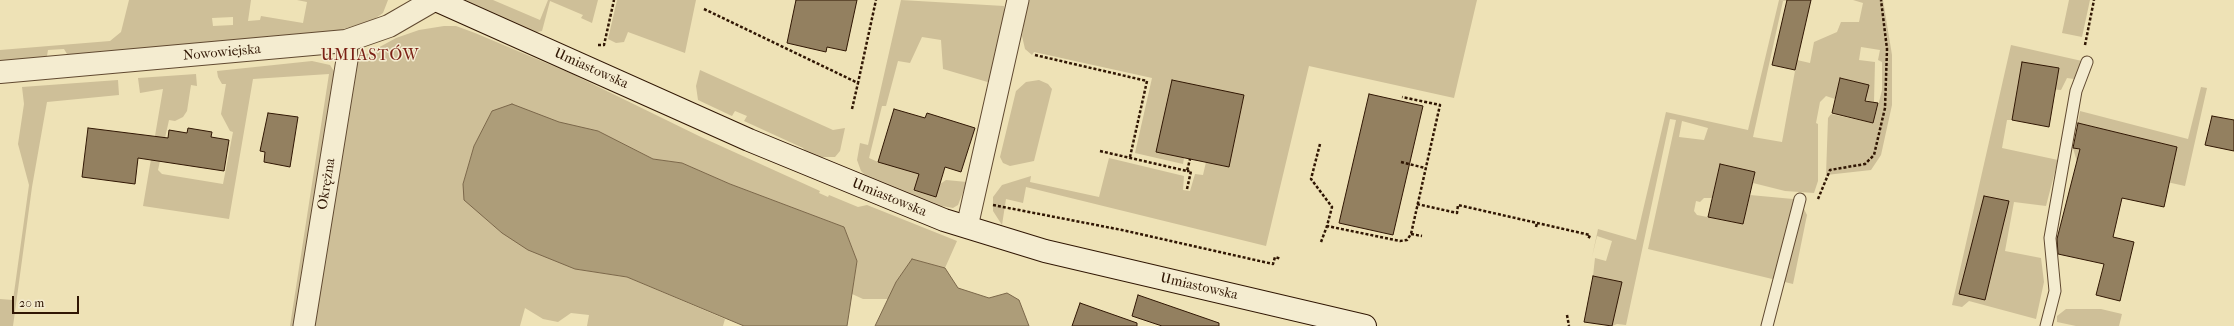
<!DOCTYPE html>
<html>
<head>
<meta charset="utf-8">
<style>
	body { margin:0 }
	#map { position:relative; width:2234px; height:326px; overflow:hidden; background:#eee2b6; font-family:"IM FELL French Canon",serif }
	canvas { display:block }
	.scale { position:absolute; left:12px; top:296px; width:67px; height:18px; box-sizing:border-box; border:2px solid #301603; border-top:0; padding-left:5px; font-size:12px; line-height:14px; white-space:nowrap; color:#301603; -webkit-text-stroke:3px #f4ecd0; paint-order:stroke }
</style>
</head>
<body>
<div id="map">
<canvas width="2234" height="326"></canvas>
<div class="scale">20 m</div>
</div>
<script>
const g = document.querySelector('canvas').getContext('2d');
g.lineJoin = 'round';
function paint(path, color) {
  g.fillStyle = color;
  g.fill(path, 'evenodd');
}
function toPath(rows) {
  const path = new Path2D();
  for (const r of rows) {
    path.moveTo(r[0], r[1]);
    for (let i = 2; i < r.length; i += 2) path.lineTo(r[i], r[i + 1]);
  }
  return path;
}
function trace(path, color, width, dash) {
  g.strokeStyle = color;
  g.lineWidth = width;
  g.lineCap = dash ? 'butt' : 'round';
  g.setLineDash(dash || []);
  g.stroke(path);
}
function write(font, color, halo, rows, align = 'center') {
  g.font = font + ' "IM FELL French Canon",serif';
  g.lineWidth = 3;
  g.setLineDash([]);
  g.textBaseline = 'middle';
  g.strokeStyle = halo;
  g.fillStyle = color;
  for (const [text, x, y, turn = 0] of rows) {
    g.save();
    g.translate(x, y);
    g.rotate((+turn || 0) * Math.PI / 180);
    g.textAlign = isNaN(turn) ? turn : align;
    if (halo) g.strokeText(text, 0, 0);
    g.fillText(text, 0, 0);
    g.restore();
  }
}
paint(toPath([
	[129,0,251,0,248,21,260,20,261,16,303,23,307,2,297,0,388,0,383,13,373,20,340,30,72,55,67,54,64,49,48,50,47,56,34,59,0,61,0,50,110,41,121,32],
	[233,17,233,25,213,26,212,18],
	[464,0,493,0,540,20,548,0,598,0,592,23,581,18,583,15,550,1,542,31,533,33],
	[617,0,696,0,685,53,628,32,624,42,616,43,608,39],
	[901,0,1004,6,1004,24,991,83,943,69,941,40,922,37,910,63,898,61,886,106,882,106,869,158,878,162,921,168,914,190,936,197,940,184,946,180,967,182,958,205,953,208,936,205,869,179,861,171,857,160,860,143,868,145],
	[1028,0,1477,0,1454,98,1309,66,1266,246,1026,187,1023,203,1006,199,1002,225,993,211,993,197,1002,185,1031,176,1030,182,1099,197,1109,158,1184,176,1183,190,1190,191,1195,174,1203,175,1206,162,1229,167,1244,96,1172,80,1157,152,1184,158,1183,164,1135,153,1152,78,1034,52,1032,55,1025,49,1022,36],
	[1779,0,1796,1,1783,1,1753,137,1782,142,1797,60,1810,63,1814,42,1837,32,1841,22,1859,22,1863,3,1853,0,1883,0,1892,55,1892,105,1881,155,1871,170,1826,175,1828,118,1831,114,1873,123,1879,102,1882,90,1882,62,1878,60,1880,50,1861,47,1859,60,1875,62,1874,102,1865,100,1868,85,1840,78,1835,99,1826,96,1820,102,1816,123,1818,124,1818,181,1814,193,1785,191,1753,183,1755,172,1720,164,1712,198,1704,198,1700,202,1696,201,1694,211,1697,215,1743,224,1750,195,1793,199,1801,203,1807,215,1793,284,1648,249,1676,120,1670,119,1626,325,1617,324,1612,326,1622,282,1593,276,1595,258,1606,261,1612,241,1597,236,1592,257,1598,229,1636,240,1666,112,1748,130],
	[1682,121,1708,128,1704,140,1679,137],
	[2069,0,2090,0,2082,37,2062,33],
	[444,26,456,26,475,33,570,73,701,137,820,191,819,193,828,197,829,195,858,207,867,205,957,241,945,268,912,259,896,282,888,299,863,299,852,294,857,261,844,227,730,184,682,163,653,159,598,131,492,111,474,146,463,184,486,219,502,233,575,269,627,277,725,319,723,326,587,326,589,315,571,313,558,322,543,319,525,308,520,326,312,326,356,60,396,38,419,30],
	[2011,45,2082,61,2074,79,2067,78,2061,90,2018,86,2012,120,2007,120,2002,148,2058,160,2046,206,2014,202,2005,251,2041,258,2044,282,2036,319,1969,301,1962,307,1952,305],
	[312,61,330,65,337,76,299,326,290,326,329,74,253,79,229,219,143,206,163,89,140,93,138,78,196,74,197,86,191,85,187,111,183,117,175,121,169,120,158,170,162,174,223,184,233,132,230,131,221,114,226,84,222,84,218,77,217,71],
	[700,70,833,130,845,128,840,151,835,157,818,157,807,153,803,148,744,121,747,116,735,111,732,116,698,100,696,86],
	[118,80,119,95,47,102,32,187,13,326,0,326,0,299,13,300,29,185,18,144,24,104,22,87],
	[1039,80,1048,84,1052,89,1034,161,1010,166,1003,163,1000,157,1016,91,1026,82],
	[2201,87,2207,88,2185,186,2077,162,2073,148,2171,171,2177,147,2078,123,2080,111,2188,139],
	[2066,309,2101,309,2122,314,2119,326,2076,326,2057,322,2057,316]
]), '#cebf98');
const water = toPath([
	[512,104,559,122,598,131,653,159,682,163,730,184,844,227,857,261,847,326,744,326,627,277,575,269,528,250,502,233,464,200,463,184,474,146,492,111,512,104],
	[912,259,945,268,958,288,989,298,1007,293,1019,300,1029,326,875,326,896,282,912,259]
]);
paint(water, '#ad9d79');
trace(water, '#7b674a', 1);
const building = toPath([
	[796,0,857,0,846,51,827,47,826,52,787,43,796,0],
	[1787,0,1811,0,1795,70,1772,65,1787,0],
	[2022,62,2059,68,2049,127,2012,120,2022,62],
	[1840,78,1869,85,1865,101,1878,103,1873,123,1832,113,1840,78],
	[1172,80,1244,95,1229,167,1156,152,1172,80],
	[1369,94,1423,106,1393,235,1339,223,1369,94],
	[894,109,925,118,927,113,975,128,961,172,945,167,936,197,914,190,919,174,878,162,894,109],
	[268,113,298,117,290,167,264,162,265,152,260,151,268,113],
	[2212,116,2234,120,2234,151,2205,145,2212,116],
	[2078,123,2177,147,2164,207,2122,198,2113,237,2134,242,2120,301,2096,295,2104,264,2058,254,2057,239,2080,149,2073,148,2078,123],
	[88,128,168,138,169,130,187,133,188,128,212,132,211,137,229,140,224,171,138,158,135,184,82,177,88,128],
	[1720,164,1755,172,1743,224,1708,217,1720,164],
	[1984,196,2009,201,1985,300,1959,294,1984,196],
	[1593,276,1622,282,1612,326,1584,322,1593,276],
	[1138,295,1219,323,1219,326,1162,326,1132,316,1138,295],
	[1080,303,1137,323,1137,326,1072,326,1080,303]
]);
paint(building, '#938060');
trace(building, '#301603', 1);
const service = toPath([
	[1767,326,1800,199],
	[2046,326,2055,291,2050,238,2076,91,2087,62]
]);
const minor = toPath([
	[967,227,1018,0],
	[304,326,347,60,346,41]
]);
const tertiary = toPath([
	[0,72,346,41,389,26,434,0]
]);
const secondary = toPath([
	[436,0,749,140,944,220,1045,251,1365,326]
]);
trace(service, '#604930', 13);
trace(minor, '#604930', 23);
trace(tertiary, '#604930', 24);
trace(secondary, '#301603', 24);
trace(toPath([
	[704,9,858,83,876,0],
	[598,45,604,45,614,0],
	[2085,45,2094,0],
	[1035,55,1147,81,1130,157],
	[852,109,858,83],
	[1320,144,1311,179,1332,207,1327,226,1400,241,1407,240,1411,234,1440,105,1402,97],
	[1100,151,1187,171,1190,159],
	[1401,162,1425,168],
	[1187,189,1191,171,1187,171],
	[1818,199,1830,170,1865,164,1874,155,1885,108,1887,49,1881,0],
	[1417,204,1457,213,1458,205,1590,235,1588,240],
	[993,205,1122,230,1273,264,1275,257,1281,259],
	[1536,227,1537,223],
	[1411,234,1422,236],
	[1321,242,1327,226],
	[1567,315,1569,326]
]), '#301603', 2.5, [3, 2]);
trace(service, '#f4ecd0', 11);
trace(minor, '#f4ecd0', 21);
trace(tertiary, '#f4ecd0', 22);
trace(secondary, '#f4ecd0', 22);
write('14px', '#301603', '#f4ecd0', [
	["Nowowiejska",222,53,-5],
	["Umiastowska",591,69,24],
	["Okrężna",327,184,-81],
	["Umiastowska",889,198,22],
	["Umiastowska",1199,287,13]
]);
g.letterSpacing = '1px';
write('16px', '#7a1f14', '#f4ecd0', [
	["UMIASTÓW",370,56]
]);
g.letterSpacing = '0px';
</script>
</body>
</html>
